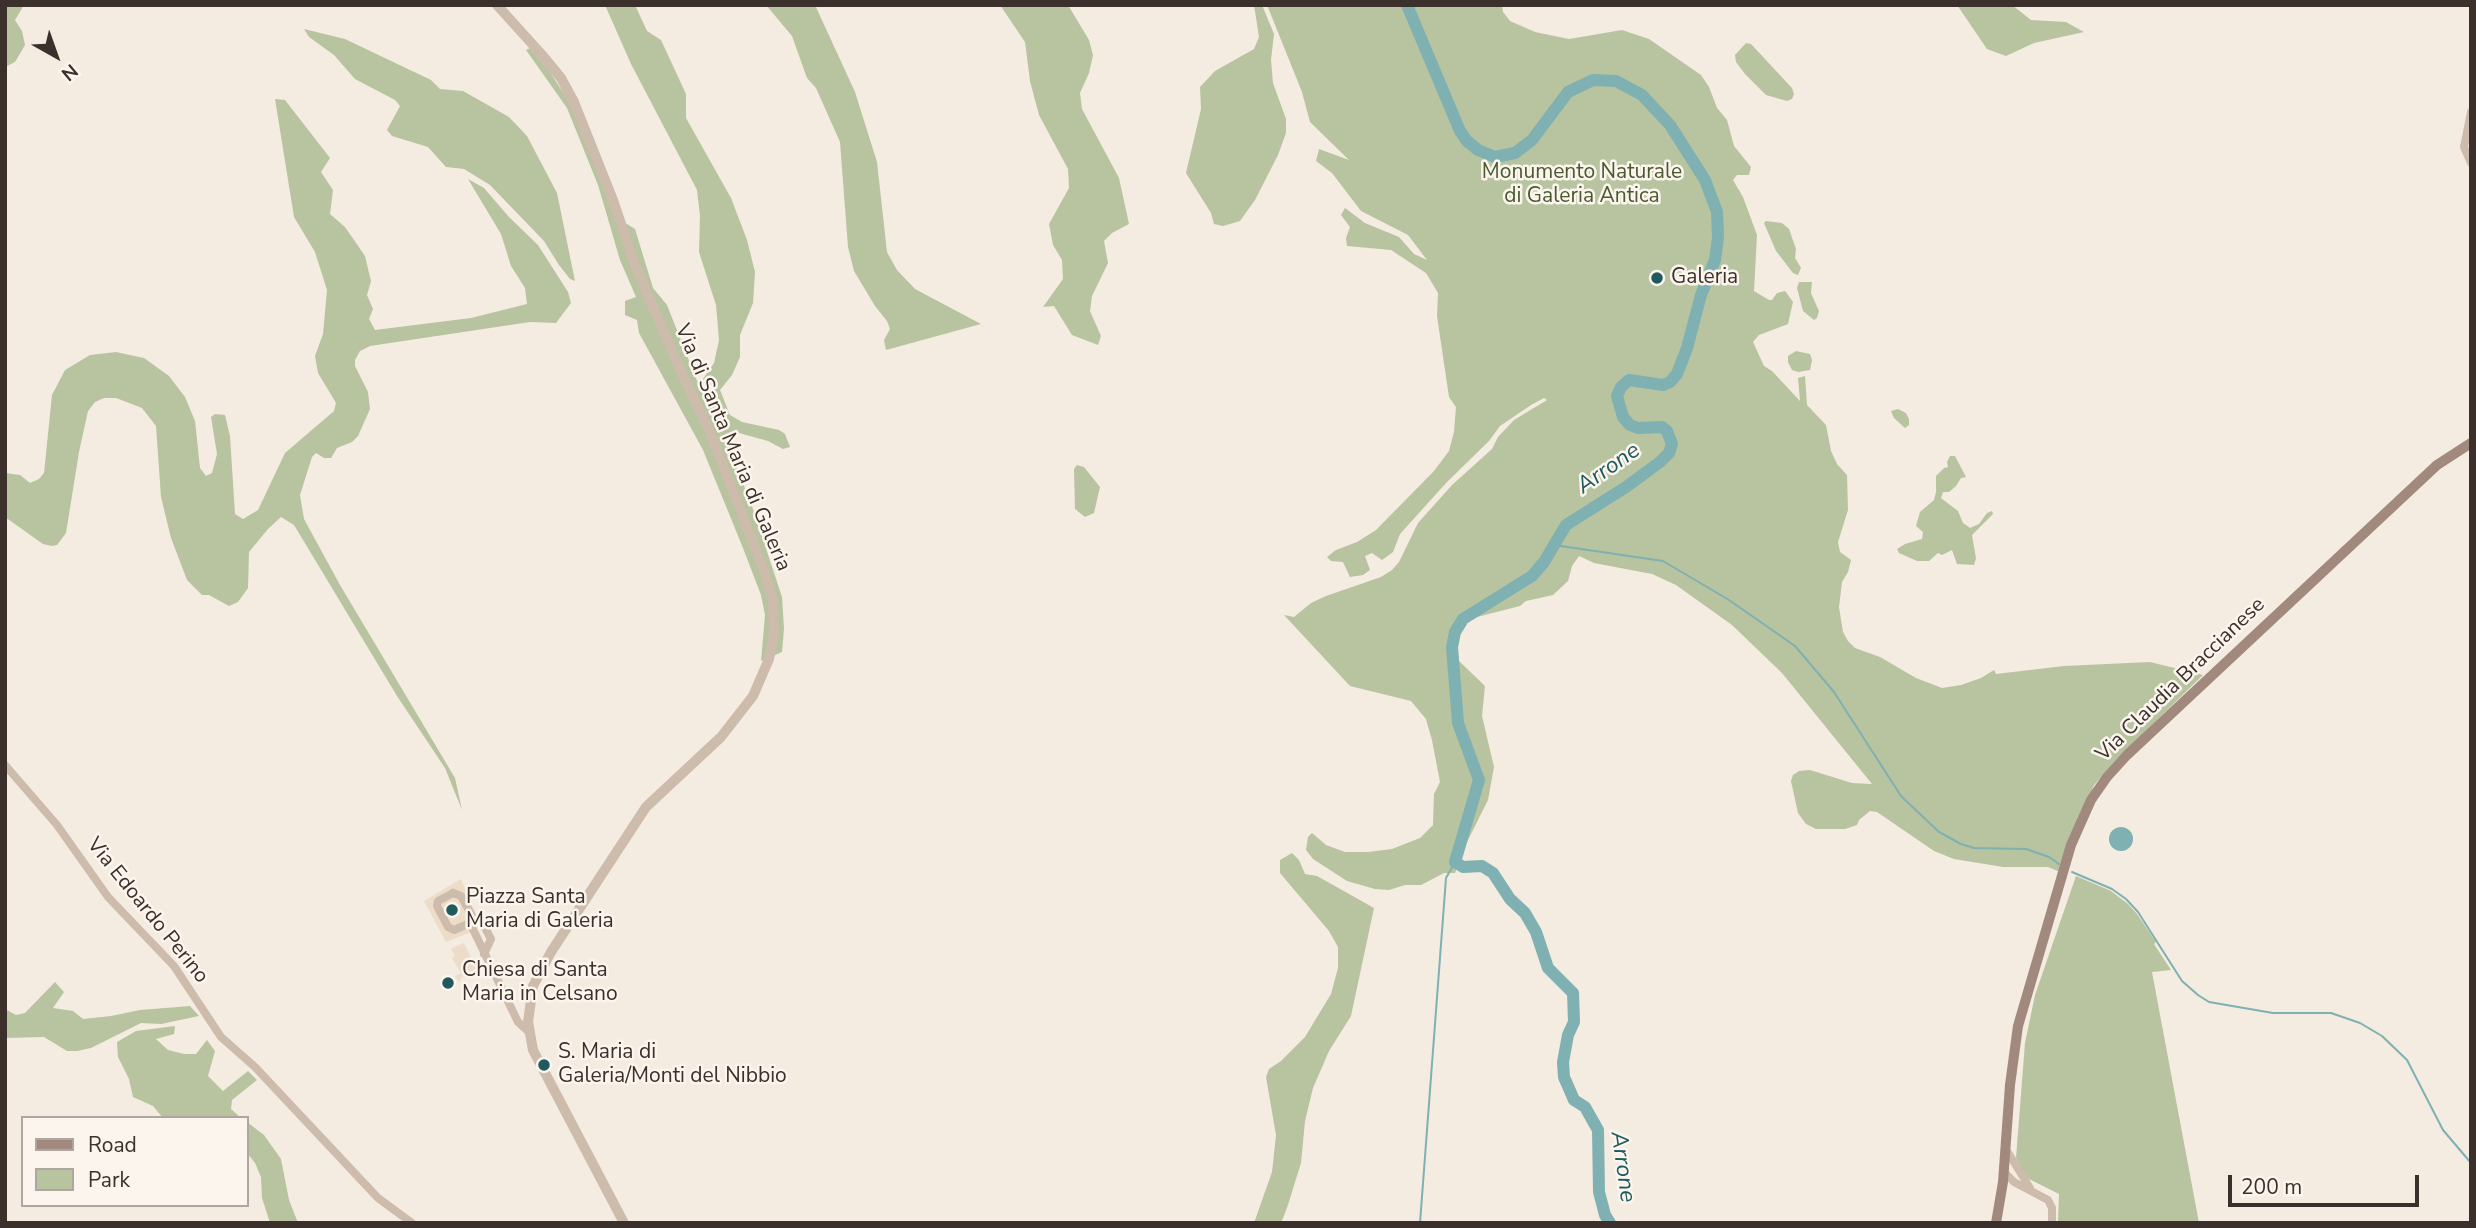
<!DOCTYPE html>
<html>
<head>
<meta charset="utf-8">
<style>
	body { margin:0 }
	#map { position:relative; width:2476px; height:1228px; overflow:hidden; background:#f4ebe1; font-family:"Nunito Sans",sans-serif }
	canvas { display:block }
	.frame { position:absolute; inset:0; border:7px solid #3b302b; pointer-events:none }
	.legend { position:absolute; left:21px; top:1116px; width:228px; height:91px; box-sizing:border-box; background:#fbf5ee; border:2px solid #aea6a0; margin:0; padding:9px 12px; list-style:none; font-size:21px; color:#3b302b }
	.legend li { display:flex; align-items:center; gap:14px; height:35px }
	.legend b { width:35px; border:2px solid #aea6a0 }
	.north { position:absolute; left:21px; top:21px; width:70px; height:70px; -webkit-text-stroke:5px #fbf5ee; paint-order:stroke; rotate:140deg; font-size:19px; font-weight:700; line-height:28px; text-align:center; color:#3b302b }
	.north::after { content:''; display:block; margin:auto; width:24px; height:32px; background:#3b302b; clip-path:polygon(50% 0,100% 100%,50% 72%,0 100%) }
	.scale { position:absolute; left:2228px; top:1175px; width:191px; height:32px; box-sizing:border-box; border:4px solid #3b302b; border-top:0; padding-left:9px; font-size:21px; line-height:24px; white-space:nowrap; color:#3b302b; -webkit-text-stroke:5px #fbf5ee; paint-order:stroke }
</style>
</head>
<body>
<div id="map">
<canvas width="2476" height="1228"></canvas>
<div class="frame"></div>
<ul class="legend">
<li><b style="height:9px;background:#a18a7d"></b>Road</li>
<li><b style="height:19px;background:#b8c4a0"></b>Park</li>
</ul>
<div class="north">N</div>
<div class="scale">200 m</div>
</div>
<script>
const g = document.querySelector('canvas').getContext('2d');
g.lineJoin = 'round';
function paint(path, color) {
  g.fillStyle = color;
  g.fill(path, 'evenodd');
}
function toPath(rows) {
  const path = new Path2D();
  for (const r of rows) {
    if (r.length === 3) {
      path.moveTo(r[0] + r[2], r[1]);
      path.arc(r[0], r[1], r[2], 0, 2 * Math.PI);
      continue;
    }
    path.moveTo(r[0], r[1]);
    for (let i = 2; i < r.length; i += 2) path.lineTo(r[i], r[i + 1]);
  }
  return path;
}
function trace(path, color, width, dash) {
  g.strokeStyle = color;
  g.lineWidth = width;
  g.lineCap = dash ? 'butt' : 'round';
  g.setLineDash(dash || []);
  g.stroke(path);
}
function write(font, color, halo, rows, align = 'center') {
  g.font = font + ' "Nunito Sans",sans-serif';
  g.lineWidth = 5;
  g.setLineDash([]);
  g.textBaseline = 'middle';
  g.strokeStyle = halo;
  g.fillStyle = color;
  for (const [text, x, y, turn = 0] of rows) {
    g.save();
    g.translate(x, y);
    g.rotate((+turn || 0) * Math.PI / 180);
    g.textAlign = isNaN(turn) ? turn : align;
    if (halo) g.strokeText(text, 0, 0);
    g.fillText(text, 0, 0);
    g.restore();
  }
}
paint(toPath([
	[5,5,24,5,15,20,22,31,25,45,15,62,5,67],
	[605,5,635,5,647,31,661,40,686,94,686,118,731,198,747,240,755,272,753,303,740,335,740,357,732,375,720,390,730,415,742,422,779,430,785,434,790,447,783,449,768,441,739,433,728,435,727,444,751,503,782,597,784,629,782,652,761,661,765,615,761,595,743,548,703,450,639,333,637,320,625,315,625,301,636,297,620,260,598,185,567,108,526,50,530,48,550,72,575,111,614,216,635,229,653,288,667,305,697,381,703,379,714,363,719,340,716,305,699,252,700,216,697,190,631,64],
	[766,5,815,5,855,92,877,162,887,252,897,270,915,289,981,324,886,350,884,340,890,329,887,321,875,306,854,271,848,247,840,142,816,88,807,78,792,36],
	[1000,5,1068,5,1089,40,1093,55,1089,73,1080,93,1082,109,1119,178,1129,224,1112,233,1104,241,1108,263,1092,296,1090,311,1101,336,1098,345,1072,335,1054,306,1043,307,1063,279,1062,260,1053,245,1049,224,1069,188,1068,169,1039,115,1030,81,1025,42],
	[1254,5,1262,5,1274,34,1271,60,1273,83,1286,119,1286,133,1278,155,1255,200,1240,221,1223,226,1214,224,1211,213,1186,173,1201,109,1200,87,1215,71,1254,49,1259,37],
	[1267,5,1502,5,1503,12,1510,21,1535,32,1569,39,1622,30,1649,39,1701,75,1709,87,1717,108,1727,120,1734,146,1751,167,1749,175,1737,175,1733,180,1743,197,1757,235,1754,291,1769,300,1772,300,1777,293,1785,291,1793,302,1788,324,1759,335,1753,342,1764,366,1772,371,1800,401,1798,378,1805,376,1807,405,1826,425,1831,451,1837,464,1847,475,1848,510,1838,542,1840,552,1851,560,1848,572,1842,582,1839,607,1843,632,1848,641,1855,648,1880,657,1916,678,1942,688,1961,685,1981,678,1994,670,1996,674,2064,666,2150,662,2203,675,2115,761,2094,785,2060,872,2048,867,2003,867,1954,859,1934,851,1877,812,1870,811,1859,820,1857,825,1845,829,1816,829,1806,824,1798,813,1791,781,1793,775,1799,771,1810,770,1852,783,1872,784,1782,673,1732,625,1676,585,1652,574,1594,563,1579,556,1572,566,1568,581,1553,595,1526,601,1520,606,1469,619,1461,623,1452,634,1450,646,1459,661,1485,686,1482,716,1494,767,1488,800,1466,844,1455,873,1444,873,1421,885,1405,885,1389,890,1375,889,1347,881,1313,859,1306,850,1308,837,1312,833,1326,845,1345,852,1368,852,1392,849,1420,838,1433,825,1434,794,1440,782,1432,740,1426,719,1411,701,1350,686,1284,615,1294,617,1311,603,1326,596,1381,577,1392,570,1399,562,1418,523,1452,485,1492,449,1498,437,1514,420,1547,400,1544,398,1531,405,1500,426,1489,441,1447,482,1400,534,1393,552,1382,560,1372,553,1365,556,1370,570,1363,575,1350,577,1343,562,1331,561,1327,557,1336,550,1357,542,1376,530,1434,471,1449,451,1454,432,1456,407,1449,397,1437,316,1438,293,1426,273,1391,250,1347,246,1346,238,1350,227,1341,215,1345,208,1365,223,1399,237,1414,254,1427,260,1408,235,1361,211,1332,173,1316,161,1319,149,1349,160,1310,122,1302,92],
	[1957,5,2012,5,2031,20,2066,22,2084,32,2034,43,2006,56,1987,49],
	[304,29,345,39,431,80,440,89,463,91,509,117,527,136,557,193,575,281,570,279,559,265,544,241,490,185,464,169,446,167,428,147,392,136,387,130,400,106,395,100,355,79,334,55,309,37],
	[1746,43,1751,44,1792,88,1794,94,1792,99,1787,101,1766,95,1745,74,1736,62,1735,55],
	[275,99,285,100,330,158,321,172,333,190,330,214,345,227,365,256,371,281,367,295,373,309,369,319,375,330,471,318,527,304,525,288,511,266,501,234,468,179,484,188,509,217,538,245,568,292,571,303,556,323,530,322,370,346,360,351,355,360,355,366,368,392,370,409,358,436,352,442,337,448,331,458,324,458,316,453,312,457,300,495,304,519,340,585,455,778,462,810,445,768,397,696,294,525,281,517,268,529,249,552,248,588,238,602,229,606,209,595,202,595,187,580,171,538,161,497,156,426,142,408,116,398,104,398,95,402,88,411,79,452,66,533,57,545,52,546,43,544,5,517,5,473,20,475,30,483,39,479,44,473,52,395,65,370,90,355,116,352,144,358,169,376,185,397,195,421,200,468,206,476,212,473,217,454,211,417,215,414,225,415,230,436,235,514,243,519,258,510,285,453,334,411,336,403,318,373,315,356,323,334,327,290,315,252,294,217],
	[1766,221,1782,223,1789,229,1796,249,1795,258,1801,268,1798,275,1793,273,1776,251,1764,223],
	[1799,282,1812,282,1811,293,1819,311,1817,318,1814,320,1803,311,1797,288],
	[1796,351,1810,354,1812,360,1810,370,1798,372,1792,370,1788,362,1788,356],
	[1898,409,1906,413,1909,419,1909,425,1905,428,1894,418,1891,411],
	[1950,456,1955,456,1966,477,1961,478,1956,486,1949,492,1943,492,1941,498,1958,511,1963,523,1970,528,1979,524,1987,513,1992,511,1993,514,1972,535,1976,558,1974,565,1957,564,1952,550,1942,555,1938,553,1929,561,1917,561,1899,553,1897,549,1905,544,1922,539,1923,532,1916,526,1920,512,1934,500,1936,492,1936,476,1944,468,1948,467,1947,462],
	[1077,465,1084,467,1100,487,1094,513,1085,517,1075,509,1074,469],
	[1292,853,1299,860,1305,874,1317,876,1374,908,1351,1016,1329,1051,1313,1088,1305,1121,1301,1163,1287,1208,1281,1223,1254,1223,1272,1172,1276,1135,1266,1077,1269,1069,1281,1061,1305,1037,1331,994,1338,968,1338,947,1329,931,1280,873,1280,860],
	[2076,876,2111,891,2128,904,2137,914,2156,942,2154,944,2171,970,2152,972,2199,1223,2058,1223,2059,1194,2027,1178,2016,1158,2025,1043,2035,995],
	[55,982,64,992,53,1008,73,1011,83,1019,111,1016,140,1010,190,1006,199,1016,161,1024,141,1023,91,1048,77,1051,67,1051,44,1037,5,1038,5,1009,16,1015,25,1013],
	[175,1026,174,1034,156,1039,168,1050,184,1054,196,1054,207,1040,215,1051,208,1076,223,1091,248,1071,257,1080,232,1100,231,1109,241,1118,163,1118,153,1106,133,1097,129,1079,118,1057,117,1042,136,1031],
	[247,1122,264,1135,281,1159,289,1200,298,1223,270,1223,262,1198,261,1177,255,1163,247,1153]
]), '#b8c4a0');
paint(toPath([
	[461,879,478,919,471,932,446,942,424,901],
	[464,943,476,968,465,978,463,976,459,982,455,976,461,973,452,958,455,956,451,949]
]), '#ecdcc8');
paint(toPath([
	[2121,839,12]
]), '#7fb0b2');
trace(toPath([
	[1554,545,1663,561,1729,600,1795,646,1834,692,1901,796,1939,832,1961,844,1974,848,2026,849,2049,857,2059,864],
	[2072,872,2112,889,2126,899,2138,912,2182,981,2198,995,2209,1002,2273,1013,2331,1013,2360,1023,2382,1036,2407,1060,2443,1130,2471,1163],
	[1420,1223,1446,878,1455,862]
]), '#7fb0b2', 2);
trace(toPath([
	[1407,5,1460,131,1467,141,1478,150,1495,157,1515,153,1532,140,1568,92,1593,80,1616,81,1642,95,1670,125,1705,180,1717,212,1718,238,1715,260,1701,295,1687,348,1677,374,1670,382,1663,385,1629,380,1621,387,1617,396,1623,417,1630,425,1638,428,1662,427,1667,431,1672,444,1669,453,1660,462,1626,487,1566,525,1544,562,1532,576,1463,619,1455,632,1452,647,1458,723,1479,780,1455,862,1463,867,1482,866,1493,873,1510,899,1525,913,1536,932,1548,968,1573,993,1574,1022,1568,1035,1563,1062,1564,1077,1574,1100,1585,1107,1598,1130,1599,1192,1605,1215,1610,1223]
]), '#7fb0b2', 12);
trace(toPath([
	[2471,112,2464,147,2471,163],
	[5,765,57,825,108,897,174,966,221,1037,255,1067,378,1198,412,1223],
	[453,893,461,896,472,916,470,923,454,930,448,927,437,906,438,901,453,893],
	[472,919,483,924,491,939,484,954],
	[470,923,518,1022,529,1032],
	[2007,1151,2030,1188],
	[2004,1172,2014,1182,2048,1200,2052,1208,2052,1223]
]), '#cdbbac', 8);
trace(toPath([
	[497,5,543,56,561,78,574,102,613,200,635,265,683,376,709,430,763,568,773,600,774,634,769,659,753,696,721,737,646,807,551,952,533,986,528,1022,533,1050,624,1223]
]), '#cdbbac', 10);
trace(toPath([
	[1996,1223,2003,1182,2010,1085,2018,1026,2071,845,2091,800,2107,777,2127,755,2437,465,2471,443]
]), '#a18a7d', 10);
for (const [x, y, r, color] of [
	[1657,278,7,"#1f5a5e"],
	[452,910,7,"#1f5a5e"],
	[448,983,7,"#1f5a5e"],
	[544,1065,7,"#1f5a5e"]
]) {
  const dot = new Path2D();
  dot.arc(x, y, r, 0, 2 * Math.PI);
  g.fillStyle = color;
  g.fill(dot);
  trace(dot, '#fbf5ee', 2.5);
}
write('21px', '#4a5a2e', '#fbf5ee', [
	["Monumento Naturale",1582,173],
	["di Galeria Antica",1582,197]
]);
write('21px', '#3b302b', '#fbf5ee', [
	["Galeria",1671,278],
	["Piazza Santa",466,898],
	["Maria di Galeria",466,922],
	["Chiesa di Santa",462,971],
	["Maria in Celsano",462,995],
	["S. Maria di",558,1053],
	["Galeria/Monti del Nibbio",558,1077]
], 'left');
write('21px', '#3b302b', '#fbf5ee', [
	["Via di Santa Maria di Galeria",732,448,67],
	["Via Claudia Braccianese",2181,680,-44],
	["Via Edoardo Perino",147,911,51]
]);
write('italic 23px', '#1f5a5e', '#fbf5ee', [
	["Arrone",1609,469,-35],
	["Arrone",1622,1167,82]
]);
</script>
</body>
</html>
